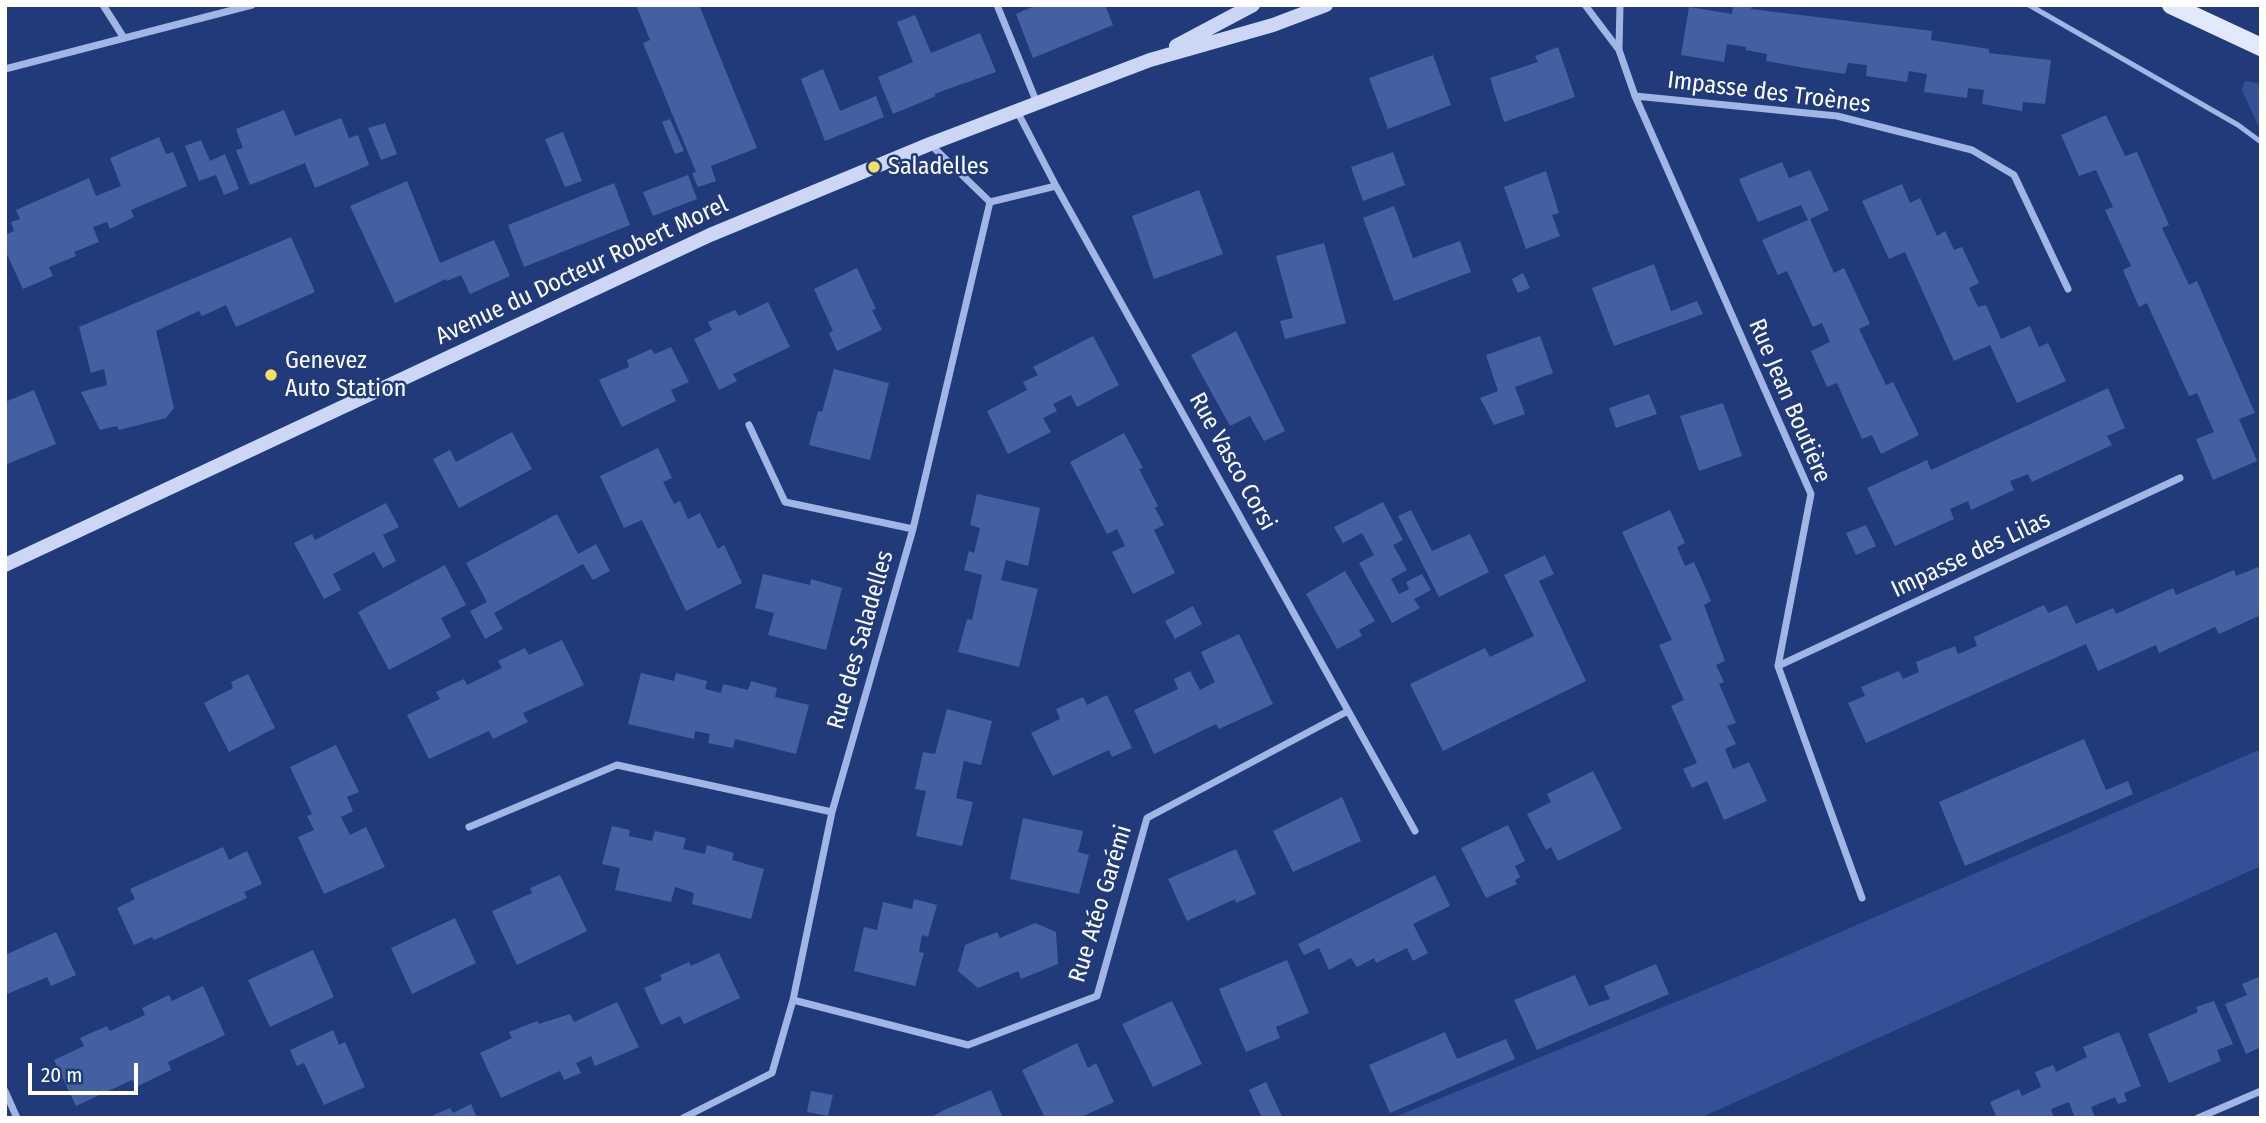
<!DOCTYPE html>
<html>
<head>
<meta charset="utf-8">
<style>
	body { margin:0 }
	#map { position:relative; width:2266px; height:1123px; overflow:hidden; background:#213a7a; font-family:"Fira Sans Condensed",sans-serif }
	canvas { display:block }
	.frame { position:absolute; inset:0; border:7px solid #fff; pointer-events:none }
	.scale { position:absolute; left:28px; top:1063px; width:110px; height:32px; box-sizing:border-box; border:4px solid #fff; border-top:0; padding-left:9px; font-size:21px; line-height:24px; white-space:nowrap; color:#fff; -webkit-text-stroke:5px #213a7a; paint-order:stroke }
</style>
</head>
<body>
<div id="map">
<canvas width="2266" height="1123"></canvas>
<div class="frame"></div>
<div class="scale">20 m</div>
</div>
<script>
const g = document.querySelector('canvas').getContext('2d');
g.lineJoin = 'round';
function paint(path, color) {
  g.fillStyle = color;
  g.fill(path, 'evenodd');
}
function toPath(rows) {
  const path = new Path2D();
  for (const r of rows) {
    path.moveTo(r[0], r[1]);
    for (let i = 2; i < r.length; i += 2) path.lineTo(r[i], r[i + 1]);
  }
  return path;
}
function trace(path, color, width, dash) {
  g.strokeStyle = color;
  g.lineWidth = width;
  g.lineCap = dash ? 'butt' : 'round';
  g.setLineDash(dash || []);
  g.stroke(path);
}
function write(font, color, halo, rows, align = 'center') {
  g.font = font + ' "Fira Sans Condensed",sans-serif';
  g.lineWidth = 5;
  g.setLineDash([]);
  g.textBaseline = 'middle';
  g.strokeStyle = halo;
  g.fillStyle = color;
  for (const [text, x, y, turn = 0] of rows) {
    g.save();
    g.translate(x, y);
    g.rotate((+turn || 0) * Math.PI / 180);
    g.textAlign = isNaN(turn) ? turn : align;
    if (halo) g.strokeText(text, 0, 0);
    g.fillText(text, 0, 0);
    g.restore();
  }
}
paint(toPath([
	[2245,81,2261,84,2261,132,2242,90],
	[2261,749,2261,866,1700,1118,1392,1118,1751,971]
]), '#345198');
paint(toPath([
	[636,5,699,5,757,148,711,166,716,181,698,187,692,173,696,172,643,43,650,40],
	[1037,5,1105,5,1113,25,1033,58,1016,14],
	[1733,5,1752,5,1751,9,1932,31,1931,40,1989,49,1989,53,2051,60,2045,104,2023,102,2022,111,1982,104,1984,90,1968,88,1967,98,1924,92,1927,74,1909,71,1907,82,1866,76,1867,65,1848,63,1845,74,1805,68,1766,61,1767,54,1746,50,1746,47,1727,44,1724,62,1681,55,1689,7,1732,14],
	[915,15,931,53,980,33,996,72,934,94,936,96,893,114,878,77,913,62,897,22],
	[1558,47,1575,97,1504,122,1490,78,1538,62,1535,56],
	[1433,55,1451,105,1388,129,1369,78],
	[823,69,840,111,876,96,884,117,825,141,801,79],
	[284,110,295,136,341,118,349,138,358,135,369,165,315,188,305,163,250,185,236,150,243,148,236,129],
	[2106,115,2125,156,2137,152,2169,225,2162,228,2189,285,2197,281,2255,413,2239,419,2257,461,2213,480,2196,439,2214,432,2197,393,2189,396,2147,303,2139,307,2123,270,2131,266,2105,210,2113,207,2096,170,2079,176,2061,135],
	[670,119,684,151,675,154,662,122],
	[385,123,397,154,381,160,368,128],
	[563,132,582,181,565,187,545,139],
	[159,137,166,154,173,152,187,186,131,210,134,217,110,229,107,222,93,227,99,242,74,252,76,256,49,267,53,276,23,289,5,250,5,235,14,231,11,222,20,219,16,210,89,178,96,196,121,186,110,158],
	[201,140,210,161,225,154,239,189,224,195,216,175,199,181,185,146],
	[1393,152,1405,185,1363,201,1351,167],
	[1782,162,1789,178,1810,170,1829,210,1810,219,1834,273,1844,268,1870,324,1859,329,1886,385,1893,382,1919,435,1881,454,1872,435,1862,439,1837,383,1827,387,1811,351,1830,342,1822,323,1813,327,1787,271,1778,275,1762,240,1808,220,1801,205,1758,222,1739,179],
	[1546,171,1559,213,1552,215,1560,236,1526,249,1504,187],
	[688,175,697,199,653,216,643,192],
	[407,181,440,263,494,240,510,276,470,294,461,275,447,281,446,279,395,303,350,206],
	[614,183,630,225,524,267,508,225],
	[1902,184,1910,203,1920,198,1937,236,1945,231,1954,250,1962,247,1979,283,1969,288,1978,307,1986,305,2001,339,2030,326,2039,347,2048,343,2066,381,2017,403,1990,345,1954,361,1905,252,1889,259,1862,201],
	[1199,190,1223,254,1154,279,1132,216],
	[1394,206,1413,258,1460,241,1471,272,1394,301,1363,218],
	[291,237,315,292,236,327,226,305,202,316,199,311,156,331,174,408,166,418,119,430,117,426,100,430,81,392,107,385,104,369,91,373,79,327],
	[1324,243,1346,323,1285,339,1280,321,1293,318,1276,256],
	[1654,264,1671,311,1697,301,1703,314,1614,346,1592,288],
	[857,268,876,309,872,310,882,330,837,351,829,333,833,331,814,289],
	[1523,273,1530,288,1518,293,1512,279],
	[768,302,790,347,733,374,737,381,719,390,694,339,712,330,708,322,735,310,739,316],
	[1236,331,1285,431,1264,441,1250,416,1230,426,1191,355],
	[1093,336,1119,385,1077,407,1071,395,1053,404,1057,411,1043,418,1051,432,1008,454,987,411,1027,390,1023,382,1038,375,1033,367],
	[1540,336,1553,373,1515,387,1525,414,1494,425,1480,398,1498,391,1486,355],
	[671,347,689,382,671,390,676,401,622,427,599,380,629,367,627,360,651,349,655,354],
	[834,369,889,383,870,460,809,445,818,411,822,412],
	[2108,388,2125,428,2107,436,2112,445,2032,482,2028,474,2010,481,2014,490,1971,510,1968,501,1950,509,1954,519,1895,546,1867,488,1927,460,1931,470],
	[34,390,56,444,5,465,5,402],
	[1649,394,1657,414,1616,428,1609,408],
	[1723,403,1742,456,1699,471,1680,416],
	[512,432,532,469,459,508,433,459,450,450,456,462],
	[1124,433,1143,468,1139,469,1158,506,1155,508,1164,525,1154,530,1175,573,1133,594,1112,552,1125,546,1117,529,1107,534,1070,462],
	[658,448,672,478,663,482,674,504,680,501,688,519,700,513,718,549,724,545,742,583,686,611,642,520,624,528,600,476],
	[977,494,1040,508,1028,566,1006,560,1001,580,1038,589,1019,667,958,652,967,619,972,620,982,575,964,570,969,551,974,553,980,528,970,525],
	[1383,502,1403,540,1393,545,1407,570,1391,579,1399,594,1409,589,1406,582,1422,574,1431,590,1414,599,1420,608,1392,623,1359,563,1374,555,1362,533,1343,543,1334,527],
	[386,503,399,527,383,535,396,561,383,568,374,552,333,574,341,590,324,599,294,543,312,534,315,540],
	[1411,510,1432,551,1470,534,1489,572,1439,597,1398,516],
	[1670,510,1685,543,1677,547,1685,566,1694,562,1711,601,1704,605,1725,661,1716,665,1724,682,1719,684,1736,723,1727,726,1736,744,1725,749,1733,769,1749,762,1767,801,1724,820,1707,781,1692,788,1683,769,1697,763,1671,706,1684,700,1659,645,1672,640,1622,532],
	[557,514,578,554,596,544,610,571,593,580,583,564,494,613,503,629,485,639,470,611,487,602,466,563],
	[1866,525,1876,546,1856,555,1846,533],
	[1545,555,1554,574,1539,581,1586,681,1443,751,1410,684,1485,648,1490,657,1534,636,1504,575],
	[445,565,466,605,441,618,451,637,389,670,358,612],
	[2261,566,2261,615,2219,634,2215,627,2159,653,2156,645,2098,671,2086,644,1866,743,1848,703,1865,696,1861,687,1899,671,1903,679,1919,672,1916,662,1955,646,1958,654,1977,646,1974,637,2044,605,2048,613,2067,605,2076,624,2113,608,2116,614,2173,588,2176,595,2234,570,2236,576],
	[1345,571,1375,621,1359,630,1362,636,1337,649,1306,594],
	[763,574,810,585,811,579,842,588,826,650,768,635,774,613,755,608],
	[1193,606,1202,624,1175,639,1165,621],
	[1239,634,1273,704,1219,729,1216,724,1154,754,1134,710,1178,689,1174,679,1190,671,1200,690,1215,682,1201,652],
	[562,640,584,685,523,713,528,722,493,739,489,731,429,759,407,715,440,699,436,692,464,679,467,685,502,668,498,661,525,648,529,655],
	[641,673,674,681,676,673,707,681,705,689,721,693,723,684,748,690,751,681,777,688,775,697,809,705,796,754,735,739,733,748,708,743,710,734,695,731,694,739,628,724],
	[248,674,275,728,229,752,204,703,233,688,231,682],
	[1107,695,1132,748,1112,757,1109,750,1053,776,1031,733,1060,719,1056,709,1083,697,1087,705],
	[947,709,992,721,981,765,964,761,956,798,973,802,962,846,916,836,926,791,915,789,923,752,935,754],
	[2084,739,2106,790,2128,781,2133,794,1965,866,1939,802],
	[336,745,359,792,347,797,353,811,341,817,350,835,366,827,385,867,324,894,298,837,314,830,307,816,312,814,290,767],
	[1593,771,1622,829,1558,861,1551,847,1546,850,1527,814,1551,802,1547,794],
	[1342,797,1361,841,1293,872,1273,831],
	[1023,818,1083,831,1078,852,1089,855,1079,894,1010,879],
	[1508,825,1525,861,1515,866,1520,877,1515,880,1517,884,1486,898,1461,848],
	[612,826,630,830,629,836,652,841,655,831,686,838,683,849,705,854,707,845,734,853,732,860,764,869,751,919,692,904,694,893,675,887,671,902,615,890,620,868,602,864],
	[223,847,229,860,247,851,262,884,244,892,247,898,154,940,152,937,134,945,117,908,135,899,130,889],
	[1236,849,1256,894,1236,903,1235,899,1187,921,1168,879],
	[560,875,587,931,517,965,492,911,532,893,530,888],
	[1435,875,1450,906,1413,924,1428,953,1413,961,1407,948,1376,963,1374,958,1357,967,1351,958,1329,970,1319,948,1304,955,1298,944],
	[914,899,937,905,928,937,922,935,919,952,924,953,915,986,854,971,864,927,877,930,883,902,912,909],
	[455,918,476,963,412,994,391,948],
	[1035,923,1056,932,1058,964,1021,979,1018,971,978,988,958,971,965,945,997,932,1000,938],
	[56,932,76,975,51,986,47,977,5,995,5,955],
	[313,950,334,997,270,1027,248,980],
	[719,953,740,998,684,1024,680,1016,661,1025,644,988,662,980,660,975,689,962,691,966],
	[1287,960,1309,1013,1276,1027,1280,1038,1246,1052,1219,989],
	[1656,964,1669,994,1537,1050,1514,1000,1575,975,1589,1006,1610,999,1604,986],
	[2261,976,2261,1047,2246,1054,2225,1004,2247,995,2242,984],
	[203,986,225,1035,168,1062,171,1070,136,1087,132,1080,76,1106,54,1060,84,1046,80,1038,107,1026,110,1031,145,1015,142,1008,169,995,172,1001],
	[1172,1001,1202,1064,1153,1087,1122,1024],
	[2214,1001,2233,1044,2217,1050,2221,1061,2169,1083,2148,1034,2198,1012,2196,1007],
	[617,1002,639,1047,595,1066,591,1056,576,1063,581,1073,564,1080,560,1071,501,1098,480,1053,512,1038,509,1032,537,1021,539,1024,570,1014,574,1022],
	[333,1030,339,1045,345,1042,365,1087,324,1105,304,1063,297,1066,290,1050],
	[1445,1032,1457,1059,1506,1039,1515,1059,1390,1113,1369,1065],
	[2119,1032,2141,1086,2124,1093,2127,1101,2118,1104,2115,1097,2091,1107,2095,1117,2094,1118,2075,1118,2069,1102,2051,1109,2054,1118,1997,1118,1990,1102,2019,1089,2022,1096,2041,1087,2035,1072,2053,1065,2056,1072,2087,1057,2083,1047],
	[1077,1043,1088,1068,1096,1063,1114,1102,1079,1118,1045,1118,1022,1070],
	[1266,1082,1280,1112,1283,1118,1262,1118,1249,1090],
	[991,1090,1003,1118,929,1118,944,1110],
	[811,1091,833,1095,828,1116,807,1112],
	[471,1104,477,1118,427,1118,450,1108,453,1113]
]), '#4560a2');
trace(toPath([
	[2029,5,2238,125,2261,142]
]), '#a2b6e6', 5);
trace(toPath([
	[103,5,124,38],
	[997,5,1037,103],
	[1585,5,1619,50,1635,96,1811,494,1778,666,1862,898],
	[1619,49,1620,5],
	[5,69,252,5],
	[1635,96,1837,116,1972,150,2014,175,2068,289],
	[1017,111,1056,186,1415,831],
	[990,202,1056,186],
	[749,425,785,502,913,529],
	[1778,666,2180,478],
	[469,827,617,765,832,812],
	[793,1000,968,1045,1097,996,1147,818,1348,711],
	[5,1091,17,1118],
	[683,1118,772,1073,793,1000,832,812,913,529,990,202,931,145],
	[2198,1118,2261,1091]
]), '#a2b6e6', 7);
trace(toPath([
	[1176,46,1253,5],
	[5,565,710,235,930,144,1150,60,1273,25,1326,5]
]), '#ccd7f5', 14);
trace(toPath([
	[2171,5,2261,47]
]), '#e3e9fd', 18);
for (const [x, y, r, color] of [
	[874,167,7,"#f2df63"],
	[271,375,7,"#f2df63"]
]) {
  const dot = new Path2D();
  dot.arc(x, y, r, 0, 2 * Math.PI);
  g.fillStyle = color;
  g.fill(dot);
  trace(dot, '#213a7a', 2.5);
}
write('24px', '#fff', '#213a7a', [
	["Impasse des Troènes",1769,93,7],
	["Avenue du Docteur Robert Morel",582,271,-25],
	["Rue Jean Boutière",1789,401,67],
	["Rue Vasco Corsi",1232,462,61],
	["Impasse des Lilas",1971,555,-25],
	["Rue des Saladelles",861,640,-74],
	["Rue Atéo Garémi",1101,904,-73]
]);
write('24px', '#fff', '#213a7a', [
	["Saladelles",888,167],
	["Genevez",285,361],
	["Auto Station",285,389]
], 'left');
</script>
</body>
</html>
